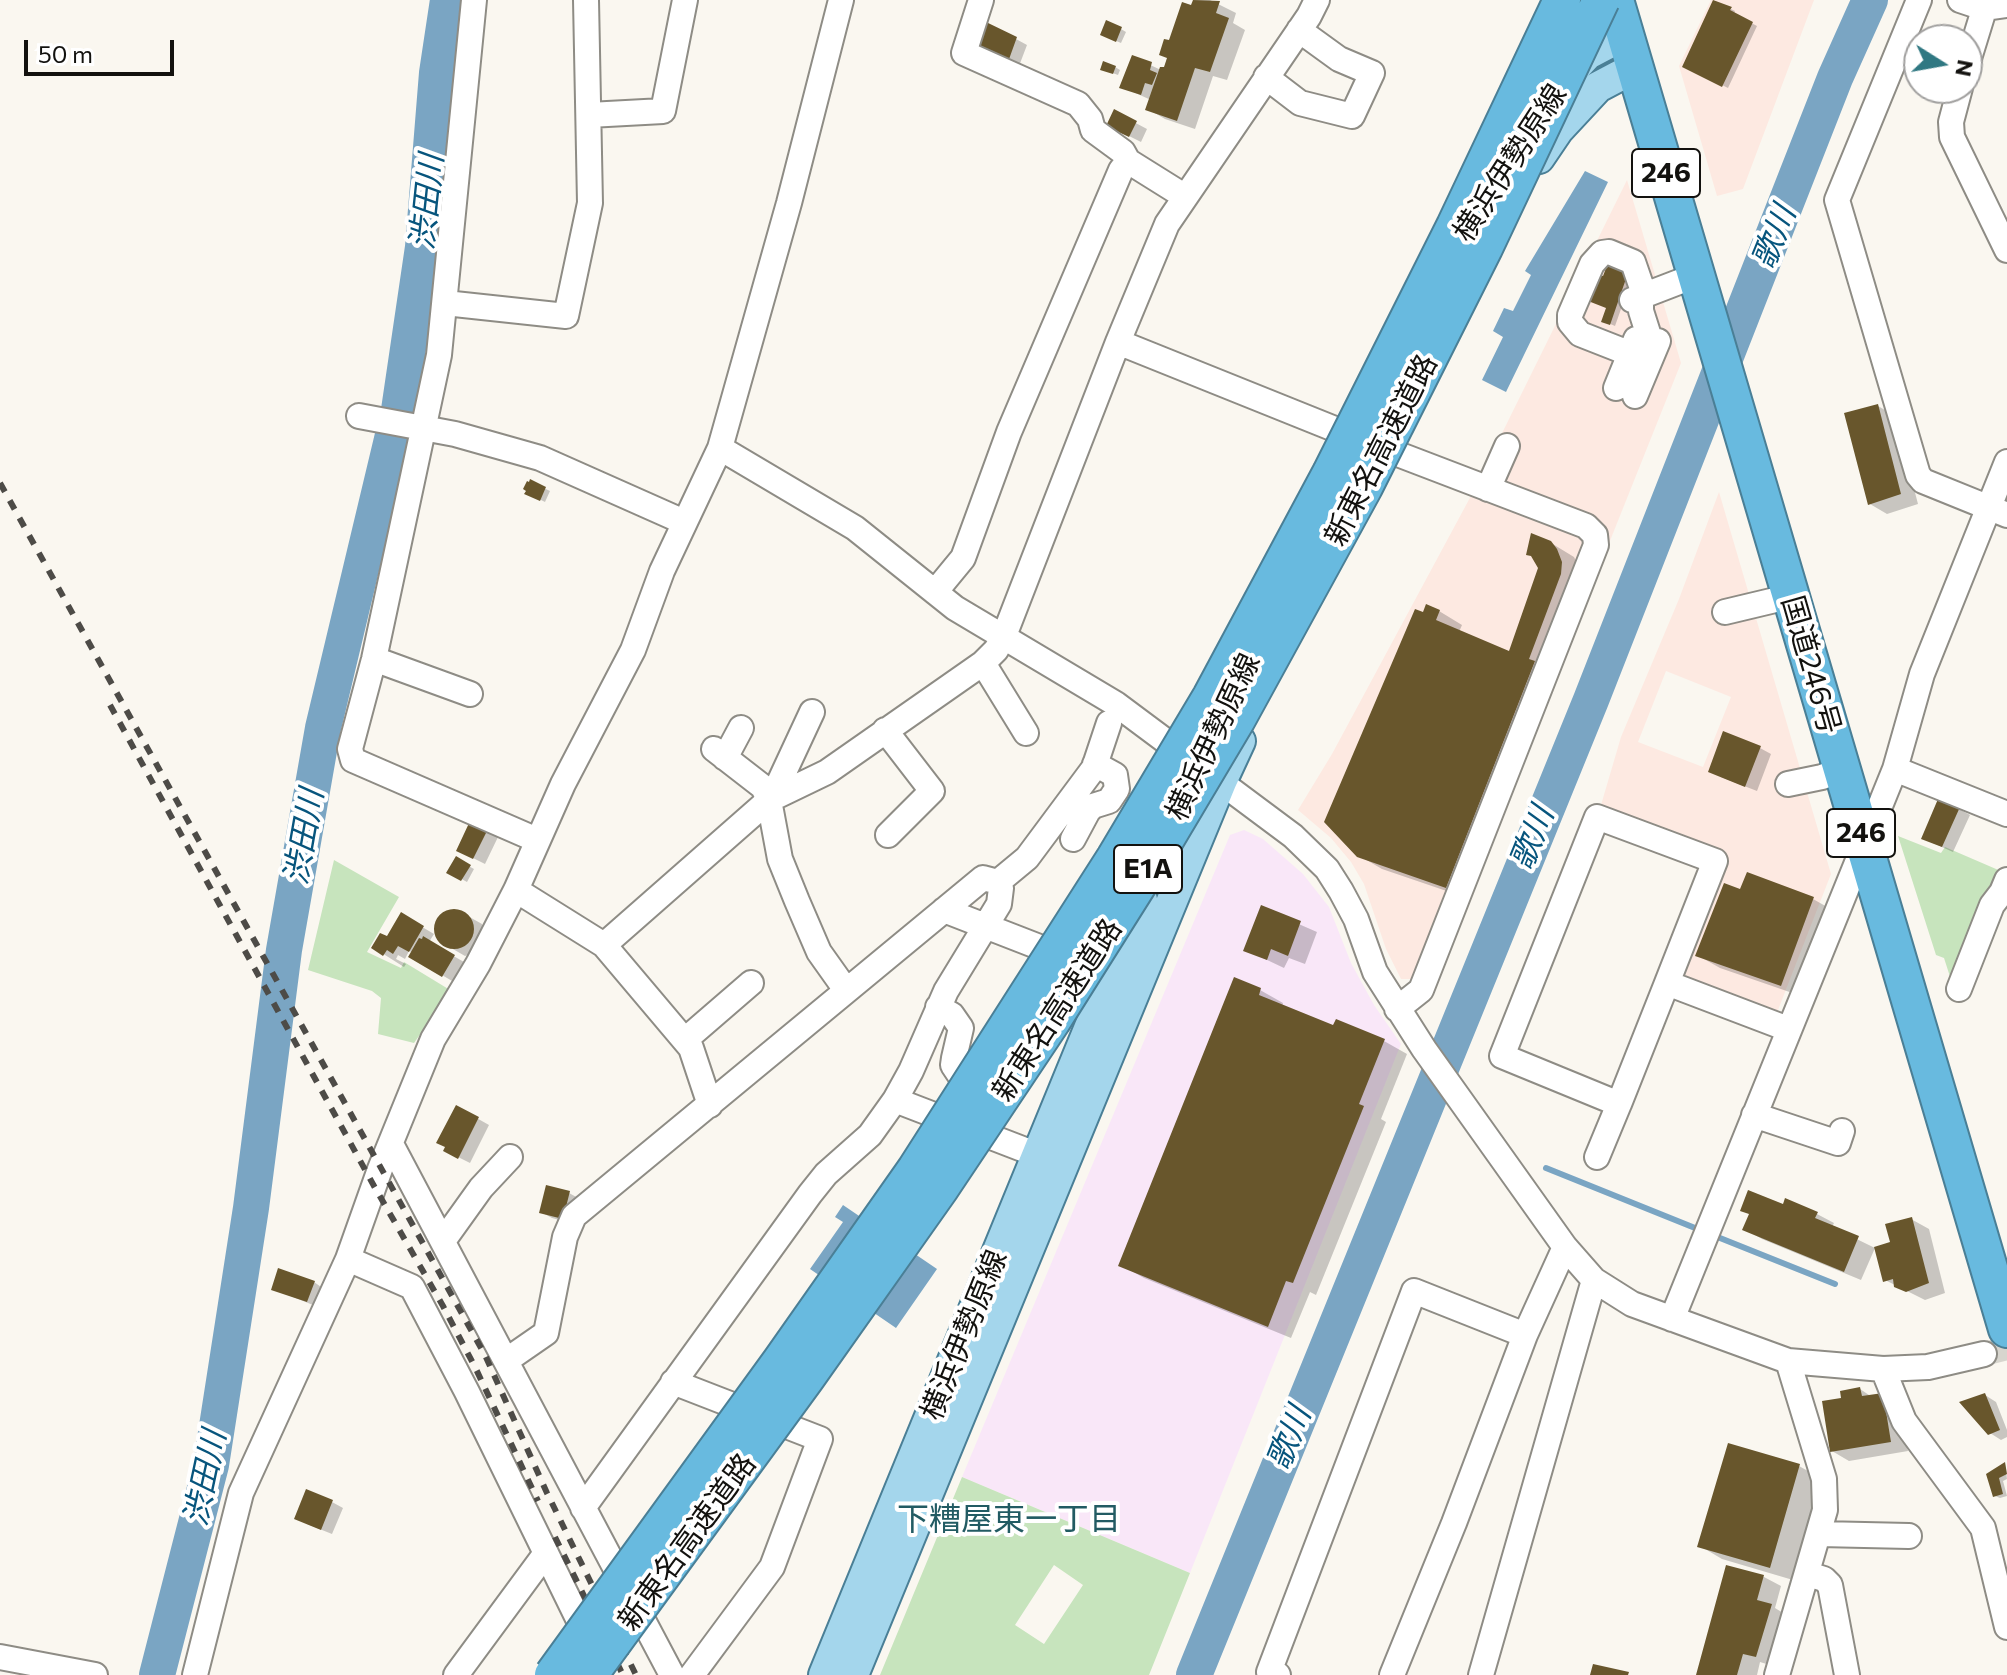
<!DOCTYPE html>
<html>
<head>
<meta charset="utf-8">
<style>
  body { margin:0 }
  #map { position:relative; width:2007px; height:1675px; overflow:hidden; background:#faf7f0; font-family:Commissioner,sans-serif }
  canvas { display:block }
  .north { position:absolute; left:1903px; top:24px; width:80px; height:80px; box-sizing:border-box; background:#fff; border:2px solid #a1a09f; border-radius:50%; rotate:101deg; font-size:22px; font-weight:700; line-height:32px; text-align:center; color:#13120f }
  .north::after { content:''; display:block; margin:auto; width:28px; height:36px; background:#307882; clip-path:polygon(50% 0,100% 100%,50% 72%,0 100%) }
  .scale { position:absolute; left:24px; top:40px; width:150px; height:36px; box-sizing:border-box; border:4px solid #13120f; border-top:0; padding-left:10px; font-size:24px; line-height:28px; white-space:nowrap; color:#13120f; -webkit-text-stroke:6px #fff; paint-order:stroke }
</style>
</head>
<body>
<div id="map">
<canvas width="2007" height="1675"></canvas>
<div class="north">N</div>
<div class="scale">50 m</div>
</div>
<script>
const context = document.querySelector('canvas').getContext('2d');
context.lineJoin = 'round';
function paint(path, color) { context.fillStyle = color; context.fill(path, 'evenodd'); }
const shape = rows => new Path2D(rows.map(r => 'M' + r).join(''));
function trace(path, color, width, dash) { context.strokeStyle = color; context.lineWidth = width; context.lineCap = dash ? 'butt' : 'round'; context.setLineDash(dash || []); context.stroke(path); }
function write(font, color, halo, rows, align = 'center') {
  context.font = font + ' Commissioner,"Noto Sans JP",sans-serif'; context.lineWidth = 8; context.setLineDash([]); context.textBaseline = 'middle'; context.strokeStyle = halo; context.fillStyle = color; for (const [text, x, y, turn = 0] of rows) {
    context.save(); context.translate(x, y); context.rotate((+turn || 0) * Math.PI / 180); context.textAlign = isNaN(turn) ? turn : align; if (halo) context.strokeText(text, 0, 0); context.fillText(text, 0, 0); context.restore();
  }
}
paint(shape([
  [1711,0,1814,0,1743,189,1717,196,1679,66],
  [1627,180,1681,363,1427,999,1416,979,1401,979,1386,949,1364,884,1351,862,1331,838,1298,810,1332,754,1472,494],
  [1719,492,1831,874,1778,1010,1770,1014,1684,981,1680,972,1726,857,1601,805,1621,737,1679,599],
  [1666,671,1731,697,1703,767,1638,742]
]), '#fde9e1');
paint(shape([
  [1244,830,1263,839,1303,874,1329,907,1351,963,1374,1005,1401,1044,1190,1573,962,1477,1230,835]
]), '#f9e7f8');
paint(shape([
  [1898,836,1941,853,1945,847,2003,872,1954,989,1944,958,1936,955],
  [334,860,399,897,367,952,401,968,404,962,450,990,426,1030,424,1029,414,1043,378,1034,381,998,372,991,308,970],
  [962,1477,1190,1573,1149,1675,880,1675],
  [1054,1565,1083,1585,1044,1644,1015,1625]
]), '#c7e4bd');
paint(shape([
  [1585,171,1608,182,1506,392,1482,380,1503,337,1493,331,1504,308,1513,311,1531,275,1525,271],
  [843,1205,937,1269,896,1328,810,1269,843,1222,835,1217]
]), '#7aa5c3');
paint(shape([
  [1195,0,1210,0,1236,13,1233,23,1245,30,1227,80,1213,76,1195,129,1165,119,1148,109,1151,100,1122,87,1133,57,1161,70,1165,69,1170,42],
  [1715,1,1735,11,1734,14,1757,26,1728,88,1684,66],
  [1121,29,1126,32,1121,43,1107,37],
  [1016,39,1027,45,1019,66,988,54],
  [1115,67,1120,70,1118,75,1107,71],
  [1115,112,1147,129,1141,142,1119,131],
  [1633,275,1615,326,1608,323,1604,279],
  [1878,406,1895,416,1918,504,1887,514,1870,504],
  [531,482,550,491,545,502,527,493],
  [1551,543,1574,557,1584,577,1470,899,1382,869,1358,855,1425,615,1439,611,1462,625,1459,632,1510,653],
  [1760,748,1771,754,1757,791,1721,777],
  [1959,809,1970,815,1953,852,1924,839],
  [471,823,498,837,485,864,469,856],
  [456,859,474,869,467,882,449,872],
  [1741,891,1813,899,1836,912,1804,997,1720,968,1697,955],
  [1262,908,1317,932,1305,964,1289,958,1284,968,1246,950],
  [457,910,482,924,486,938,478,951,465,956,439,941,435,927,442,914],
  [402,915,434,934,429,942,471,966,459,985,411,957,414,953,409,951,405,959,398,955,396,959,406,964,404,967,374,948,387,939],
  [1260,990,1283,1003,1282,1007,1334,1028,1384,1041,1407,1054,1381,1119,1386,1122,1316,1295,1310,1292,1291,1338,1144,1278,1121,1265],
  [457,1107,489,1125,470,1163,446,1151],
  [569,1193,580,1199,574,1224,552,1218,541,1212],
  [1784,1207,1817,1214,1834,1223,1832,1227,1875,1248,1861,1280,1762,1239,1745,1229],
  [1911,1219,1929,1229,1945,1293,1925,1300,1885,1280],
  [314,1282,324,1289,318,1307,273,1289],
  [1860,1389,1872,1397,1900,1405,1908,1451,1849,1461,1832,1451,1843,1399],
  [1985,1395,1996,1402,2007,1430,2007,1437,2001,1440,1990,1433],
  [2005,1464,2007,1479,2003,1481,2007,1496,2000,1498,1995,1496,1989,1475],
  [1799,1466,1822,1479,1793,1580,1722,1559,1700,1546],
  [332,1502,343,1508,332,1534,307,1524],
  [1727,1568,1764,1577,1781,1586,1775,1608,1788,1616,1773,1666,1760,1662,1757,1675,1698,1675]
]), '#0003');
trace(shape([
  [1546,1168,1700,1230],
  [1715,1236,1835,1284]
]), '#7aa5c3', 6);
trace(shape([
  [157,1675,211,1465,251,1208,284,950,323,728,399,410,423,247,437,73,448,0],
  [1194,1675,1591,700,1835,78,1870,0]
]), '#7aa5c3', 36);
paint(shape([
  [1193,0,1220,1,1216,13,1229,18,1210,72,1195,68,1177,121,1145,110,1160,67,1164,67,1167,58,1159,55,1164,39,1169,40,1182,2,1191,5],
  [1713,0,1732,7,1730,10,1753,22,1722,87,1682,67],
  [1106,20,1122,27,1116,42,1100,35],
  [986,22,1017,37,1008,62,975,49],
  [1132,55,1152,62,1150,70,1157,73,1152,85,1145,83,1141,95,1119,88],
  [1103,61,1116,66,1113,74,1100,70],
  [1114,109,1137,121,1129,137,1106,126],
  [1608,263,1629,270,1610,325,1601,322,1606,308,1583,299,1592,272,1603,276],
  [1878,404,1901,494,1868,505,1844,413],
  [530,479,546,487,540,501,524,494,526,491,523,489,527,481,529,482],
  [1531,533,1551,541,1557,549,1562,562,1561,574,1529,659,1535,661,1446,888,1357,857,1324,822,1415,609,1423,612,1426,604,1440,610,1436,620,1509,651,1538,568,1531,556,1526,555],
  [1723,731,1761,746,1745,787,1708,772],
  [1938,799,1960,807,1942,847,1921,839],
  [470,821,488,829,473,859,456,851],
  [456,856,471,865,461,881,446,873],
  [1747,872,1814,897,1781,986,1695,956,1724,883,1740,889],
  [1261,905,1301,921,1288,956,1271,949,1267,960,1243,951],
  '434 929a20 20 0 1 1 40 0a20 20 0 1 1-40 0Z',
  [401,912,424,926,409,952,398,946,393,954,387,950,383,956,371,948,380,933,387,936],
  [423,936,455,955,442,977,408,957,419,938,422,939],
  [1234,977,1261,988,1259,995,1333,1025,1336,1019,1385,1039,1359,1104,1364,1106,1293,1283,1286,1281,1268,1327,1118,1266],
  [456,1105,479,1117,458,1159,443,1151,445,1147,436,1143],
  [546,1185,570,1191,563,1219,539,1213],
  [1748,1190,1783,1204,1785,1198,1818,1212,1815,1218,1859,1236,1844,1272,1742,1230,1749,1214,1740,1211],
  [1912,1217,1929,1283,1906,1292,1894,1287,1893,1279,1883,1282,1874,1247,1890,1242,1885,1224],
  [278,1268,315,1281,307,1302,271,1290],
  [1860,1387,1862,1396,1883,1393,1891,1442,1830,1452,1822,1401,1841,1398,1840,1391],
  [1985,1393,2000,1430,1988,1435,1959,1402],
  [1728,1443,1800,1464,1770,1568,1697,1547],
  [2005,1462,2007,1474,1999,1478,2003,1494,1993,1497,1986,1474],
  [306,1489,333,1500,321,1530,294,1519],
  [1726,1565,1764,1575,1757,1600,1772,1604,1756,1657,1743,1654,1737,1675,1696,1675],
  [1593,1664,1629,1672,1628,1675,1590,1675]
]), '#68562c');
trace(shape([
  [1984,1354,2007,1348]
]), '#d7d5ce', 24, [24, 12]);
const minor = shape([
  [474,0,439,355,374,659,350,749,353,760,537,840],
  [981,0,964,53,1078,104,1090,119,1093,130,1123,152,1128,161],
  [1919,0,1837,200,1918,475,1923,481,2007,515],
  [1960,0,1984,8,2007,5],
  [1967,65,1987,0],
  [1266,77,1300,103,1352,116,1372,73,1339,59,1299,30],
  [1960,88,1951,122,1952,137,2007,250],
  [589,115,663,111,685,0],
  [1641,295,1641,311,1648,333,1642,351,1636,356,1580,334,1570,322,1570,315,1592,264,1602,253,1609,252,1633,262,1644,294],
  [1632,300,1697,275],
  [445,303,566,316,590,203,586,0],
  [1118,342,1357,438],
  [1616,388,1636,339],
  [1635,396,1658,341],
  [359,416,455,434,540,458,684,522],
  [720,448,855,528,955,608,1116,704,1293,836,1327,869,1341,891,1356,919,1375,972,1424,1049,1565,1247,1594,1280,1632,1304,1788,1361,1824,1479,1825,1510,1777,1675],
  [1382,448,1586,526,1595,535,1596,545,1421,990,1397,1009],
  [1488,489,1507,446],
  [935,592,963,558,1009,432,1121,170,1128,161,1184,196],
  [1725,612,1792,596],
  [374,659,470,694],
  [983,663,1026,733],
  [885,730,932,791,888,835],
  [714,749,763,787,769,800,780,859,797,901,819,952,846,990],
  [725,758,741,728],
  [1895,769,2007,814],
  [1788,784,1822,777,1840,770],
  [772,798,812,712],
  [1073,839,1088,811,1093,806,1109,801,1117,789,1115,775,1095,764],
  [516,890,604,945,691,1048,710,1105],
  [944,910,1065,957],
  [604,945,769,800,827,772,983,663,996,650,1004,636,1118,342,1167,224,1309,16,1317,0],
  [1667,983,1715,861,1597,817,1502,1056,1619,1104,1667,983,1788,1029],
  [1959,989,1992,905,2002,892,2007,880],
  [938,1007,952,1015,961,1028,954,1058,953,1065,959,1074],
  [685,1040,751,983],
  [895,1100,1038,1155],
  [1754,1115,1838,1143,1842,1131],
  [391,1144,672,1675],
  [1597,1157,1619,1104],
  [443,1241,481,1188,510,1157],
  [348,1259,412,1287,467,1392,589,1641],
  [1672,1319,1895,769,1922,674,2007,462],
  [507,1360,546,1333,565,1237,574,1216,983,878,998,882,1027,858,1094,768,1109,723],
  [1788,1361,1883,1369,1928,1367,1984,1354],
  [1883,1369,1904,1421,1983,1528,2007,1627],
  [673,1382,820,1439,772,1567,692,1675],
  [583,1508,810,1194,826,1174,870,1135,895,1100,911,1071,946,991,999,904,1001,888,998,882],
  [1820,1534,1909,1536],
  [1808,1574,1824,1579,1830,1585,1847,1675],
  [0,1657,95,1675],
  [195,1675,241,1493,348,1259,380,1169,433,1039,478,964,516,890,563,784,633,650,662,571,720,448,789,203,841,0],
  [456,1675,546,1553],
  [1278,1675,1269,1672,1414,1291,1525,1335],
  [1392,1675,1454,1523,1525,1335,1565,1247],
  [1481,1675,1594,1280]
]);
const major = shape([
  [1569,74,1588,54,1624,35],
  [1539,158,1558,130,1598,87,1634,68],
  [824,1675,1142,900],
  [853,1675,1221,782,1240,741]
]);
const highway = shape([
  [1615,0,2007,1329]
]);
trace(minor, '#8e8c85', 28);
trace(major, '#4a7f96', 34);
trace(highway, '#4a7f96', 40);
trace(minor, '#fff', 24);
trace(major, '#a4d6ec', 30);
trace(highway, '#68badf', 36);
trace(shape([
  [0,483,485,1355,547,1493,636,1675],
  [110,705,374,1186,443,1306,476,1369,538,1501],
  [555,1537,623,1675]
]), '#4d4b47', 6, [10, 10]);
const highwayBridge = shape([
  [553,1675,781,1361,916,1169,1115,858,1211,697,1331,473,1455,226,1562,0],
  [589,1675,806,1378,941,1187,1052,1021,1149,867,1237,719,1364,487,1484,248,1601,0]
]);
trace(highwayBridge, '#4a7f96', 40, []);
trace(highwayBridge, '#68badf', 36);
for (const [x, y, w] of [
  [1666,173,68],
  [1861,833,68],
  [1148,869,68]
]) { const box = new Path2D(); box.roundRect(x - w / 2, y - 24, w, 48, 6); context.fillStyle = '#fff'; context.fill(box); trace(box, '#13120f', 2); }
write('bold 28px', '#13120f', null, [
  ["246",1666,173],
  ["246",1861,833],
  ["E1A",1148,869]
]);
write('30px', '#13120f', '#fff', [
  ["横浜伊勢原線",1510,163,-57],
  ["新東名高速道路",1381,450,-63],
  ["国道246号",1811,665,74],
  ["横浜伊勢原線",1213,737,-65],
  ["新東名高速道路",1057,1010,-57],
  ["横浜伊勢原線",964,1335,-68],
  ["新東名高速道路",687,1542,-54]
]);
write('italic 32px', '#07557d', '#fff', [
  ["渋田川",427,202,-84],
  ["歌川",1774,237,-68],
  ["渋田川",304,837,-80],
  ["歌川",1532,838,-68],
  ["歌川",1289,1438,-68],
  ["渋田川",205,1478,-78]
]);
write('32px', '#225b63', '#fff', [
  ["下糟屋東一丁目",1009,1519]
]);
</script>
</body>
</html>
